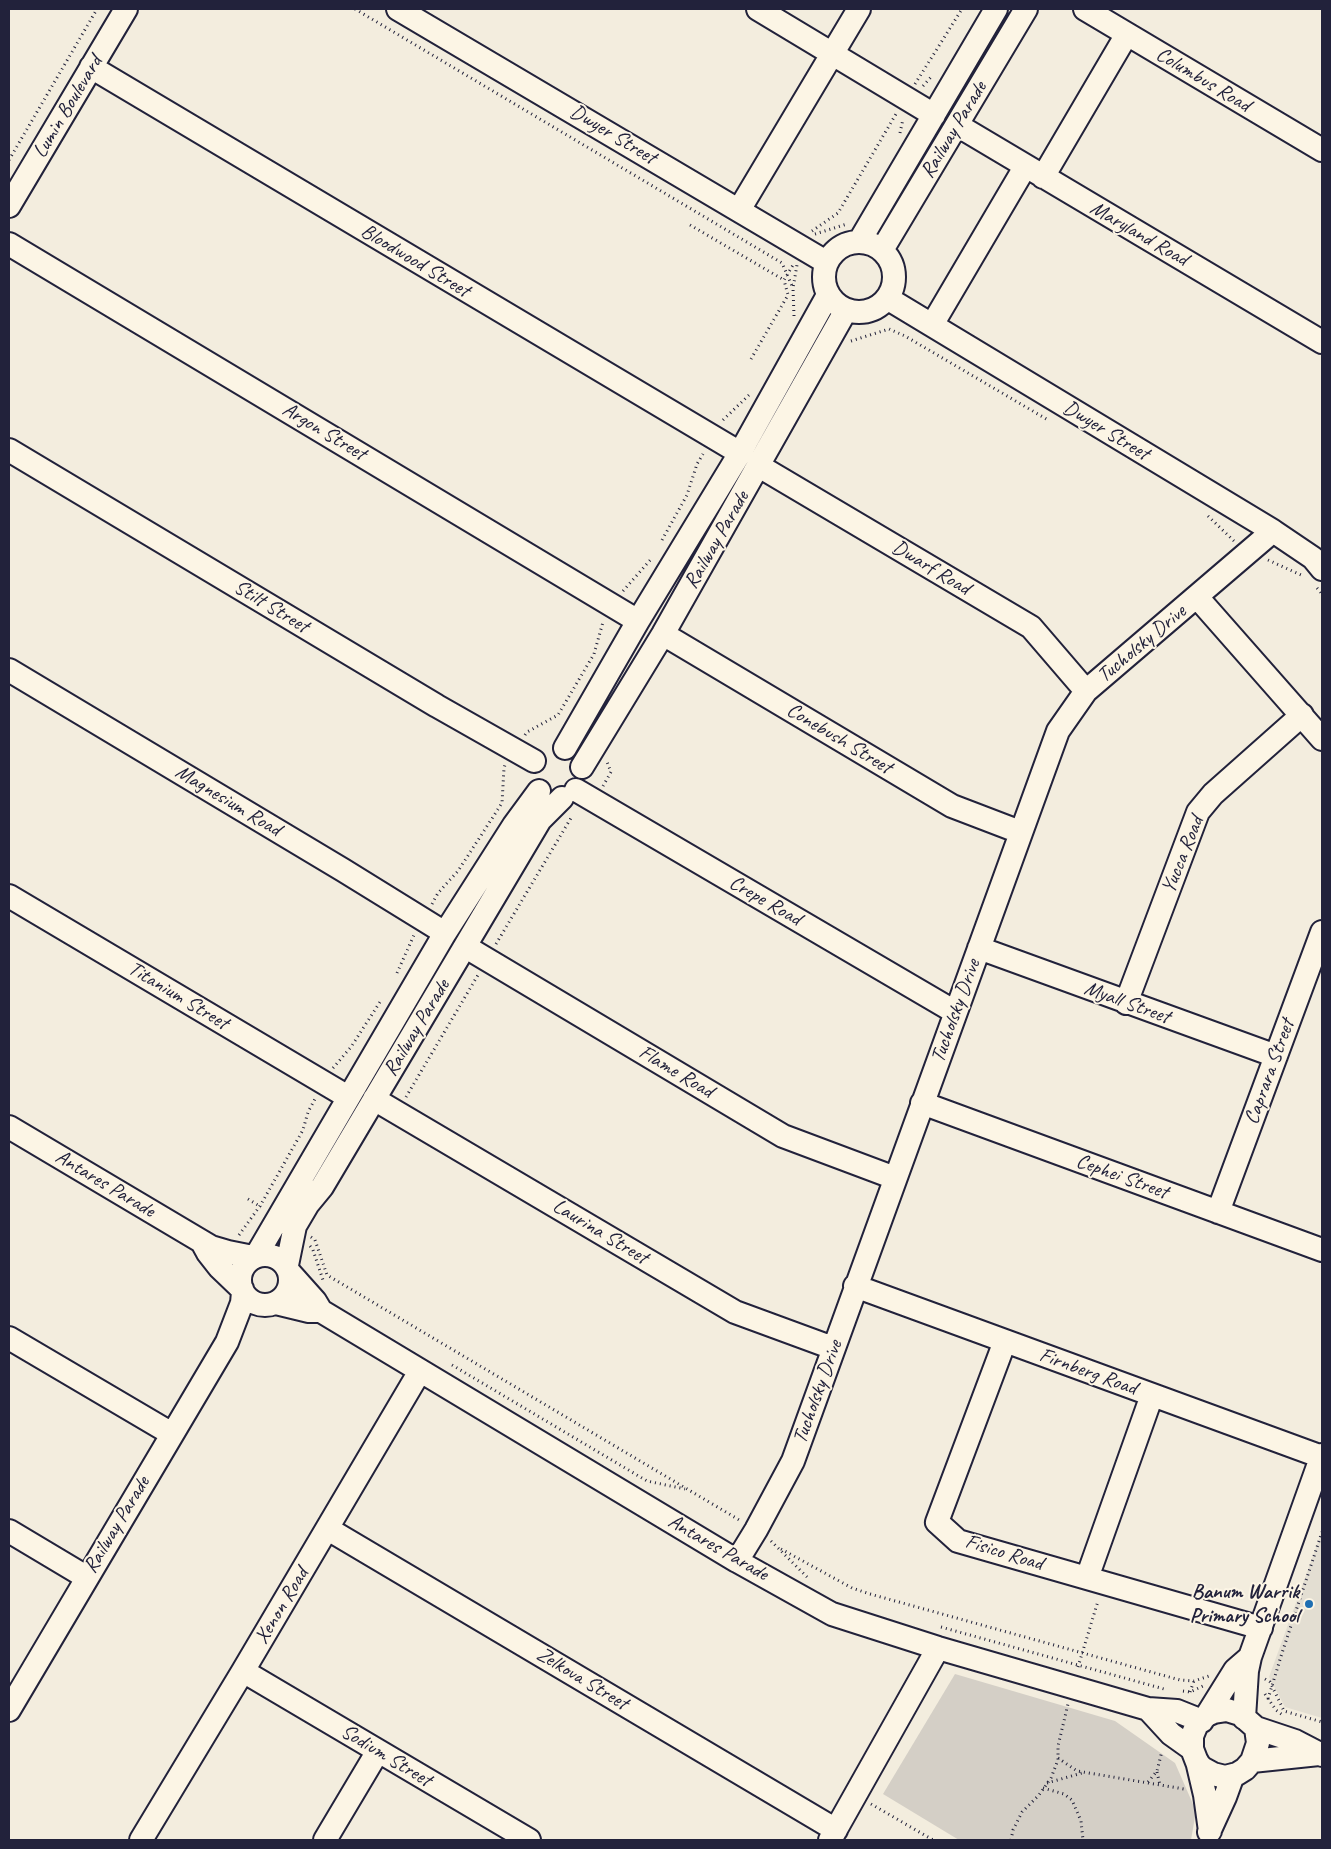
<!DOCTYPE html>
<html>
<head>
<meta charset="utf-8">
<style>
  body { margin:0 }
  #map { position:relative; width:1331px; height:1849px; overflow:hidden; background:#f3edde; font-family:Caveat,sans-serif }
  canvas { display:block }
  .frame { position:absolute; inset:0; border:10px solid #22223b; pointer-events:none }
</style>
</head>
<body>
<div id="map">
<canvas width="1331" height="1849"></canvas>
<div class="frame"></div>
</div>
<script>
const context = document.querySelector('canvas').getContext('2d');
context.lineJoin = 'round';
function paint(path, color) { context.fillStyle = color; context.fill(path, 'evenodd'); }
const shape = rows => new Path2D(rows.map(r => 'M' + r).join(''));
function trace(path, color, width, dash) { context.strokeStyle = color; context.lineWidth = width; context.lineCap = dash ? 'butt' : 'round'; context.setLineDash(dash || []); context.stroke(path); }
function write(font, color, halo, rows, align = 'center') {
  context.font = font + ' Caveat,sans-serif'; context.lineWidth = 4; context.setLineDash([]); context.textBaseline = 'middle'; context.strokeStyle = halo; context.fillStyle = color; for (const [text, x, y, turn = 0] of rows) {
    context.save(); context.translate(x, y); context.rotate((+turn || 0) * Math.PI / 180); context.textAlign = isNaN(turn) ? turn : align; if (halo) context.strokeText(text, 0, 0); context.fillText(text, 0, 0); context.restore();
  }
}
paint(shape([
  [1322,1531,1322,1718,1285,1707,1269,1677]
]), '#e3ded2');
paint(shape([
  [955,1674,1115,1721,1175,1763,1196,1811,1191,1840,959,1840,883,1794]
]), '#d4cfc6');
const minor = shape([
  [398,9,826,262],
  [758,9,934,115],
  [1085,9,1322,150],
  [91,67,740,453],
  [957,125,1322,342],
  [1043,177,1127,34],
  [9,206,126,9],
  [739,210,859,9],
  '824 277a35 35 0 1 1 70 0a35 35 0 1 1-70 0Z',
  [859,242,996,9],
  [9,244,638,621],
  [882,250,1026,9],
  [887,298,1273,531,1313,558,1322,569],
  [932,325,1025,167],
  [9,450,437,706,534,761],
  [759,466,1031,627,1086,691],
  [1197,597,1322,739],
  [663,634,952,806,1020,832],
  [9,670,343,870,445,933],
  [565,748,638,621,740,453,828,295],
  [582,767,663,634,846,310],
  [576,790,955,1012],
  [9,896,348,1097],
  [466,947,783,1136,895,1178],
  [979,948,1276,1056],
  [1126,1003,1198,812,1213,794,1302,715],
  [374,1099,735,1312,833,1348],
  [922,1103,1322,1250],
  [9,1127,211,1247,228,1252,253,1257],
  [1218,1212,1322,932],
  [202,1242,208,1253,219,1267,242,1289],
  '240 1280a25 25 0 1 1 50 0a25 25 0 1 1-50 0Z',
  [256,1256,445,933,514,825,539,791],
  [287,1265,295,1226,308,1204,322,1187,540,820,562,798],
  [290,1273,315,1301,321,1311],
  [855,1286,1322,1457],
  [276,1303,309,1311,321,1311,737,1561,832,1614,938,1648,1148,1709,1177,1711,1202,1721],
  [9,1338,172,1434],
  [1005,1341,937,1522,958,1541,1261,1628],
  [328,1529,836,1830],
  [9,1531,86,1577],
  [737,1561,756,1530,793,1461,1058,731,1086,691,1273,531],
  [1087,1578,1152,1395],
  [243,1671,529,1840],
  [1148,1709,1171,1734,1192,1749],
  [9,1710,227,1342,242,1303,243,1292],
  [1227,1710,1240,1714,1256,1728,1258,1743,1252,1761,1245,1769,1237,1774,1225,1777,1213,1774,1202,1768,1197,1762,1192,1749,1192,1736,1197,1724,1207,1715,1214,1712,1227,1710],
  [1207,1715,1235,1670,1250,1657],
  [1244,1718,1247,1671,1250,1657,1322,1455],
  [1256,1728,1295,1741,1322,1755],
  [1197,1761,1205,1795,1210,1831],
  [1252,1761,1319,1754],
  [1209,1832,1225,1797,1233,1775],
  [141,1840,243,1671,420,1371],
  [325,1840,378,1751],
  [830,1840,938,1648]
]);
trace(minor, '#22223b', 26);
trace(shape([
  [355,9,782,263,793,288],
  [915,84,962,9],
  [923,86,932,76],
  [900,133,903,119],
  [9,160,97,9],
  [690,225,784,280],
  [812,231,838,213,896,114],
  [815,234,847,224],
  [794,316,793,288,797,265],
  [851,341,889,329,905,336,1048,420],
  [751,359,788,295,784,280,793,265],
  [723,420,749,395],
  [1208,516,1234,541],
  [662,540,687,495,697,464,703,454],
  [1268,560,1301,575],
  [1317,588,1322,594],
  [623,591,652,558],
  [525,735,527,732,558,715,594,654,603,622],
  [603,786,611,772,607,762],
  [432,904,438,893,458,871,502,803,504,768,505,765],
  [496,944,571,818],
  [397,973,414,935],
  [333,1068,351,1047,380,1002],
  [406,1097,478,975],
  [248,1199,261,1207],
  [239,1235,260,1206,303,1130,308,1112,315,1099],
  [311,1237,315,1240,327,1275,741,1521],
  [310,1246,313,1250,323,1280],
  [452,1365,647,1481,685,1489],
  [771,1541,807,1577],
  [781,1549,852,1588,870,1594,1180,1680,1194,1681,1209,1676],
  [941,1627,1164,1689],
  [1078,1667,1098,1601],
  [1265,1679,1270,1682,1284,1711,1322,1722],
  [1183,1691,1190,1692,1203,1686],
  [1190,1692,1194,1681],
  [1265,1694,1276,1710,1284,1716],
  [1268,1699,1282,1653,1322,1532],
  [1058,1758,1077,1771,1184,1789],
  [1157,1772,1160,1785],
  [1148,1782,1157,1771,1162,1751],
  [1047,1783,1082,1773],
  [1043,1788,1064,1794,1072,1800,1081,1821,1083,1840],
  [871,1804,933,1840],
  [1011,1840,1013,1830,1022,1812,1039,1795,1051,1778,1058,1760,1058,1746,1068,1704]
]), '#22223b', 3, [1, 4]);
trace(minor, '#fcf5e5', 22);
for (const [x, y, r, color] of [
  [1309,1604,5,"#1f6fb2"]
]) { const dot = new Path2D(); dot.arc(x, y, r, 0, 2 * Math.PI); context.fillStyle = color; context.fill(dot); trace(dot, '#fcf5e5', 2); }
write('21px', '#22223b', '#fcf5e5', [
  ["Columbus Road",1203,80,31],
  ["Lumin Boulevard",68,107,-59],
  ["Railway Parade",954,130,-59],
  ["Dwyer Street",613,135,31],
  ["Maryland Road",1139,234,30],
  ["Bloodwood Street",415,261,31],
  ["Dwyer Street",1106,431,31],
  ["Argon Street",324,432,31],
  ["Railway Parade",717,540,-60],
  ["Dwarf Road",931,568,31],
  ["Stilt Street",271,607,31],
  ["Tucholsky Drive",1142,644,-40],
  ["Conebush Street",839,739,31],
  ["Magnesium Road",228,801,31],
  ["Yucca Road",1183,855,-68],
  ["Crepe Road",765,901,30],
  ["Titanium Street",178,996,31],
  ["Myall Street",1127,1003,20],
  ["Tucholsky Drive",956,1011,-70],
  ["Railway Parade",417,1028,-59],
  ["Flame Road",676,1072,31],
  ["Caprara Street",1270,1072,-70],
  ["Cephei Street",1122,1177,20],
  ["Antares Parade",105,1184,31],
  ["Laurina Street",600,1232,31],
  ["Firnberg Road",1088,1372,20],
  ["Tucholsky Drive",818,1392,-70],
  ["Railway Parade",117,1525,-59],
  ["Antares Parade",718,1548,30],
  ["Fisico Road",1004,1553,17],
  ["Xenon Road",282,1606,-59],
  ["Zelkova Street",582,1679,31],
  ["Sodium Street",386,1756,31]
]);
write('bold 21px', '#22223b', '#fcf5e5', [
  ["Banum Warrik",1299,1592],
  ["Primary School",1299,1616]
], 'right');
</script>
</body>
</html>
